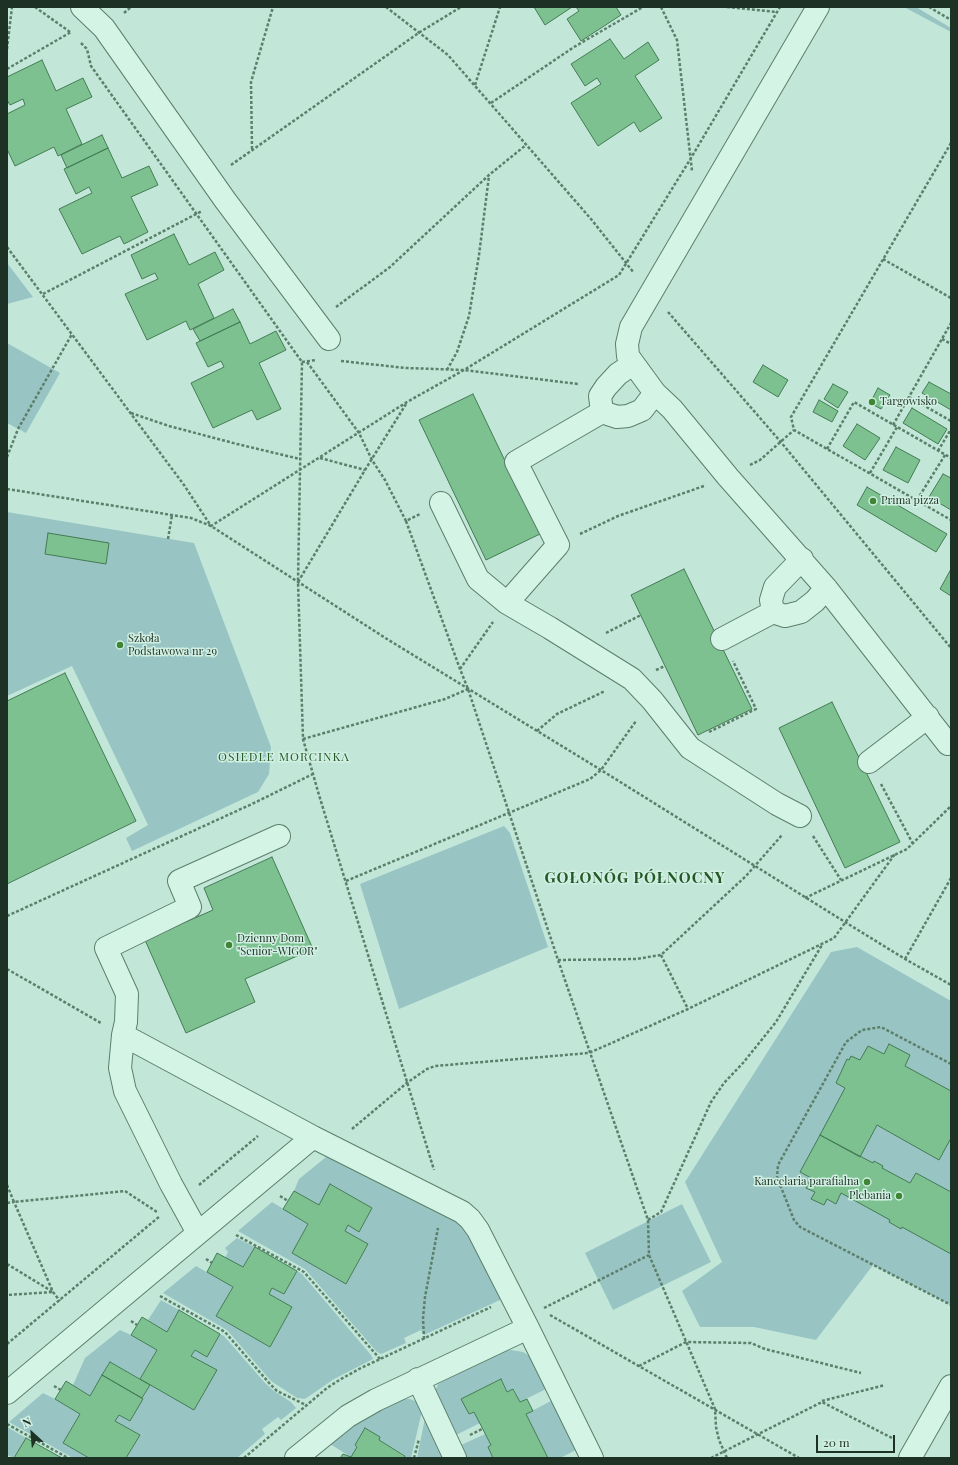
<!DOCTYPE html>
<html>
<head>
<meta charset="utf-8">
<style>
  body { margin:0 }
  #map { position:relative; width:958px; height:1465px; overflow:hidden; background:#c2e7d8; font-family:"Playfair Display",serif }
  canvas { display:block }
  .frame { position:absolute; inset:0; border:8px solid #1e3125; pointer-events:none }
  .north { position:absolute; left:12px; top:1413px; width:40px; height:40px; -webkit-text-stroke:3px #d1f0e3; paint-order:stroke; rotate:334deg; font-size:11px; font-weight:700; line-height:16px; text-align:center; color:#1e3125 }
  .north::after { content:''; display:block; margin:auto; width:14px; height:18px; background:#1e3125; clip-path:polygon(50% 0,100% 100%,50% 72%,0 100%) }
  .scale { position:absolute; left:816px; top:1435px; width:79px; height:18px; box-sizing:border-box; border:2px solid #1e3125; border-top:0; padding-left:5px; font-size:12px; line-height:14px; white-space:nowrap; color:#1e3125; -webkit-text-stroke:3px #d1f0e3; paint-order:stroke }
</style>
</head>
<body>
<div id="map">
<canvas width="958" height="1465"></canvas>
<div class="frame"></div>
<div class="north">N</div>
<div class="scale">20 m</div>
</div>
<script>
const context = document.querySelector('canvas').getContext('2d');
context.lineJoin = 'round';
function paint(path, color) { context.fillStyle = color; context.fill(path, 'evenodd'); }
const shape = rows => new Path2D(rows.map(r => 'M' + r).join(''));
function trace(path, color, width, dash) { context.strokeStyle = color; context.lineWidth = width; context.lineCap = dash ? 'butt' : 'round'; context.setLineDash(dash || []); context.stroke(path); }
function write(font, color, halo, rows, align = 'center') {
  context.font = font + ' "Playfair Display",serif'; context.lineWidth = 3; context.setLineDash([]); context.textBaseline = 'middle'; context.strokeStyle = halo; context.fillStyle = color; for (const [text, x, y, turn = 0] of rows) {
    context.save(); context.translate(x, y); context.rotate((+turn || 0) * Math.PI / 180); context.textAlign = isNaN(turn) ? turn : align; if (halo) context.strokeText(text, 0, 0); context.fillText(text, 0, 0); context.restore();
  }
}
paint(shape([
  [904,7,916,7,951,28,951,32],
  [7,263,33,297,7,304],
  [7,343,60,373,26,433,7,423],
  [7,512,194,543,271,747,269,774,258,792,132,851,126,838,148,825,72,666,7,696],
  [504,826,510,833,548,947,399,1009,360,884],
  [857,947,951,1001,951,1305,873,1265,816,1340,754,1327,700,1327,682,1291,722,1262,685,1182,831,952],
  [331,1153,461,1218,502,1295,500,1300,424,1335,421,1330,404,1338,406,1343,381,1354,377,1352,305,1269,238,1231,272,1202,308,1224,292,1253,346,1284,368,1244,345,1231,348,1225,359,1232,372,1208,331,1184,319,1205,294,1191,299,1179],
  [682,1204,711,1262,613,1310,585,1253],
  [237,1238,255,1247,243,1267,225,1258,228,1252,225,1248],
  [196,1266,233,1287,216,1316,270,1347,292,1307,269,1294,272,1288,284,1294,297,1271,302,1274,371,1355,373,1359,334,1379,305,1399,297,1398,271,1381,227,1330,163,1293],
  [161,1300,179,1310,167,1332,148,1320],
  [120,1330,131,1335,157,1350,140,1379,110,1362,90,1396,73,1385,85,1358],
  [220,1334,224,1336,265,1383,274,1391,291,1402,296,1408,281,1420,278,1417,262,1429,265,1434,237,1458,126,1458,140,1435,115,1421,119,1415,130,1421,150,1385,191,1356,195,1350,207,1357],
  [511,1350,523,1352,531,1357,548,1388,520,1402,514,1389,507,1392,501,1379,462,1399,469,1414,474,1412,480,1423,454,1436,435,1392,438,1384,504,1351],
  [43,1393,55,1399,80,1414,63,1443,89,1458,73,1458,9,1422],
  [405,1399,410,1399,417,1402,422,1411,411,1458,404,1458,405,1455,379,1440,380,1437,365,1428,355,1445,357,1447,351,1457,330,1444,361,1420,400,1400],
  [553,1400,578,1449,560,1458,548,1458,526,1414],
  [425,1418,443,1458,417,1458],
  [7,1427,26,1438,14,1458,7,1455],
  [485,1434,491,1445,488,1447,493,1458,464,1458,459,1446]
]), '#98c4c4');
const building = shape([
  [534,7,572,7,545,25,534,7],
  [576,7,616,7,621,15,581,41,567,19,579,11,576,7],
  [610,39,624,59,648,42,659,60,635,76,662,118,640,132,634,122,598,146,571,103,601,84,597,78,585,86,571,64,610,39],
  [42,60,56,91,83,78,92,97,66,109,82,144,58,156,54,147,15,166,7,149,7,114,25,105,23,99,10,105,7,100,7,77,42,60],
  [102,135,108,148,67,168,61,155,102,135],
  [108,148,122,178,149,166,158,185,131,197,148,232,124,244,120,236,82,254,59,209,92,193,89,187,76,194,64,169,108,148],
  [174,234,189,265,215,252,224,270,198,284,214,318,190,330,186,321,147,340,125,294,158,279,155,273,142,279,131,255,174,234],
  [233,309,240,322,200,341,193,329,233,309],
  [240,322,250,344,276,331,286,350,259,363,281,409,257,420,252,410,213,428,191,383,224,367,221,361,208,367,196,343,240,322],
  [763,365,788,380,778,397,753,382,763,365],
  [929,382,951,394,951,410,922,393,929,382],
  [833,384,848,392,838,408,824,399,833,384],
  [878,388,890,395,881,409,870,403,878,388],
  [473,394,540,534,486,560,419,420,473,394],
  [819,400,838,411,832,422,813,412,819,400],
  [912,408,947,429,938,444,903,423,912,408],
  [857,424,880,438,865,460,843,446,857,424],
  [896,447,920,460,908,483,883,470,896,447],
  [943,474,951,478,951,510,929,497,943,474],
  [867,487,947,534,936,552,857,505,867,487],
  [48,533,109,543,106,564,45,554,48,533],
  [684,569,752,709,698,735,631,595,684,569],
  [951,569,951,596,940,589,951,569],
  [65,673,136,821,7,884,7,701,65,673],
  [832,702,900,842,845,868,779,728,832,702],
  [272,857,313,949,245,979,255,1002,186,1033,145,940,213,910,204,888,272,857],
  [889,1044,910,1055,905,1066,951,1091,951,1138,939,1160,877,1125,860,1157,820,1135,845,1088,836,1083,847,1059,849,1060,851,1056,860,1060,868,1046,884,1054,889,1044],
  [820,1135,873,1163,874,1161,883,1166,882,1168,910,1183,916,1173,951,1192,951,1254,902,1227,901,1229,889,1222,890,1220,841,1193,836,1204,827,1199,824,1205,811,1199,815,1192,806,1188,811,1178,800,1172,820,1135],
  [330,1184,372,1208,359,1232,348,1225,345,1231,368,1244,346,1284,292,1253,308,1224,283,1209,294,1191,319,1205,330,1184],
  [255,1247,297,1271,284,1294,272,1288,269,1294,292,1307,270,1347,216,1316,233,1287,207,1272,217,1253,243,1267,255,1247],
  [179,1310,220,1334,207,1357,195,1350,191,1356,217,1370,194,1410,140,1379,157,1350,131,1335,142,1317,167,1332,179,1310],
  [110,1362,150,1385,142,1398,102,1375,110,1362],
  [102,1375,143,1399,130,1421,119,1415,115,1421,140,1435,126,1458,89,1458,63,1443,80,1414,55,1399,66,1381,90,1396,102,1375],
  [501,1379,507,1392,513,1389,520,1402,527,1399,533,1411,526,1414,548,1458,493,1458,488,1447,491,1445,474,1412,469,1414,461,1399,501,1379],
  [365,1428,380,1437,379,1440,405,1456,404,1458,340,1458,343,1454,351,1457,357,1447,355,1445,365,1428],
  [26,1438,62,1458,14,1458,26,1438]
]);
paint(building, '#7dc191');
trace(building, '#447b54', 1);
const minor = shape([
  [82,7,104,28,225,200,329,339],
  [818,7,631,327,627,344,628,356,655,393,672,409,728,477,826,588,948,744],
  [602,412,617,417,628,416,642,410,655,393],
  [441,503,478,579,507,603,550,628,632,679,652,700,690,748,777,804,800,816],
  [507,603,558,545,516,462,602,412,600,396,606,387,618,374,633,364],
  [773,612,785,616,801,612,815,601,826,588],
  [722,639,773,612,771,600,775,587,802,559],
  [869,762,928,717],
  [123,1035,313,1137,462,1212,470,1219,478,1230,528,1328,592,1458],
  [198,1233,171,1184,125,1091,120,1068,123,1035,126,1022,127,994,106,948,190,907,179,881,279,836],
  [418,1379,455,1458],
  [7,1393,313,1137],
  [296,1458,348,1416,376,1400,528,1328],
  [910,1458,951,1386]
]);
trace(minor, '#5c7f6a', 24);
trace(shape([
  [35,7,70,32],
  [386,7,448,55,591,219,634,273],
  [661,7,677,40,692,171],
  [727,7,776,12],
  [929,7,951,20],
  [124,13,131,7],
  [81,43,87,49,91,66,302,362,298,581],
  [7,49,12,7],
  [7,69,71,32],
  [475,85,500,7],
  [491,103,574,47,643,7],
  [951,143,791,417,794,430,951,520],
  [252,149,251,82,273,7],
  [231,165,420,32,461,7],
  [7,247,184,485,211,526,407,402,464,370,619,275,691,158,780,7],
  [883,259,951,298],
  [43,294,202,211],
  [336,307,390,267,489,175,526,145],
  [668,312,780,441,951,648],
  [942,339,951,344],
  [341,361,406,368,464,370,578,384],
  [302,362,316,360],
  [307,362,359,433,372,460,385,480,406,521,420,514],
  [447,370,457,352,469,316,479,255,489,176],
  [909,397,951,421],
  [406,404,365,470,298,582,303,739,319,795,434,1170],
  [131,413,169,426,237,444,300,459],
  [893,425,951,323],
  [827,449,854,402,951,458],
  [938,451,951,429],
  [7,457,18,429,72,334],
  [320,458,365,470],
  [750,465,760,460,794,430],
  [870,473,897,427],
  [7,489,191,518,211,526,387,639,601,770,845,922,905,959,951,985],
  [917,500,945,455],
  [406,521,460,669,468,689,558,960,648,1220,649,1255,715,1409,716,1427,719,1440,727,1458],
  [580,534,618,516,704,486],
  [168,539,172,515],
  [606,633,641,615],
  [460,669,493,622],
  [656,670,665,666],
  [537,731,557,714,605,691],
  [709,732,756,709,733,661],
  [303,739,445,699,468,689],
  [881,784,913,844],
  [813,836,841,880],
  [346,881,590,779,601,770,636,721],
  [805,898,907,849,951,806],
  [7,916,252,804,313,774],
  [661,955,688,1009],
  [905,959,951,878],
  [558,960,636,959,661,955,746,876,782,835],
  [7,969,101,1023],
  [951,1064,881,1027,862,1030,846,1042,778,1165,777,1177,794,1220,800,1227,951,1305],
  [352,1129,408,1082,427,1069,435,1066,589,1053,688,1009,834,938,895,854],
  [7,1185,14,1202,125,1191,157,1212],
  [199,1185,258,1136],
  [280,1196,288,1201],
  [7,1203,14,1202,53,1292,60,1301],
  [648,1220,661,1212,711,1102,724,1083,743,1063,776,1022,822,945],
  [236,1235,304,1272,380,1359],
  [206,1259,212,1263],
  [7,1264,53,1292,7,1295],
  [160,1296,225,1332,270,1384,277,1391,306,1405],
  [544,1308,649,1255],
  [550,1315,799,1458],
  [131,1321,137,1325],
  [424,1339,423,1318,425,1297,438,1228],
  [7,1344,160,1216],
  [639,1366,686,1342,751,1343,765,1349,861,1373],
  [54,1386,61,1390],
  [822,1401,885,1385],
  [7,1424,68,1458],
  [470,1435,482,1429],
  [244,1458,327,1388,341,1379,361,1368,491,1307],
  [414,1458,419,1439],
  [711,1458,822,1402,892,1438]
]), '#5c7f6a', 2.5, [3, 2]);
trace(minor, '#d4f4e6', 22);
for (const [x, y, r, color] of [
  [872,402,4,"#3e8633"],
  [873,501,4,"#3e8633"],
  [120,645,4,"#3e8633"],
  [229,945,4,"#3e8633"],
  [867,1182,4,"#3e8633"],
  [899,1196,4,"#3e8633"]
]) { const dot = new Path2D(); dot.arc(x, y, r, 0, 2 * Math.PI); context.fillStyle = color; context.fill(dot); trace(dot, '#d1f0e3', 1.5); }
write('11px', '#1e3125', '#d1f0e3', [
  ["Targowisko",880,402],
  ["Prima pizza",881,501],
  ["Szkoła",128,639],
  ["Podstawowa nr 29",128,652],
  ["Dzienny Dom",237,939],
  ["\"Senior-WIGOR\"",237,952],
  ["Kancelaria parafialna",859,1182,"right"],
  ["Plebania",891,1196,"right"]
], 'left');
context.letterSpacing = '1px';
write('12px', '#235827', '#d1f0e3', [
  ["OSIEDLE MORCINKA",284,757]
]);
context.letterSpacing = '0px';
context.letterSpacing = '1px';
write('bold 15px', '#235827', '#d1f0e3', [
  ["GOŁONÓG PÓŁNOCNY",635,878]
]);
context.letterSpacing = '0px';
</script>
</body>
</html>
